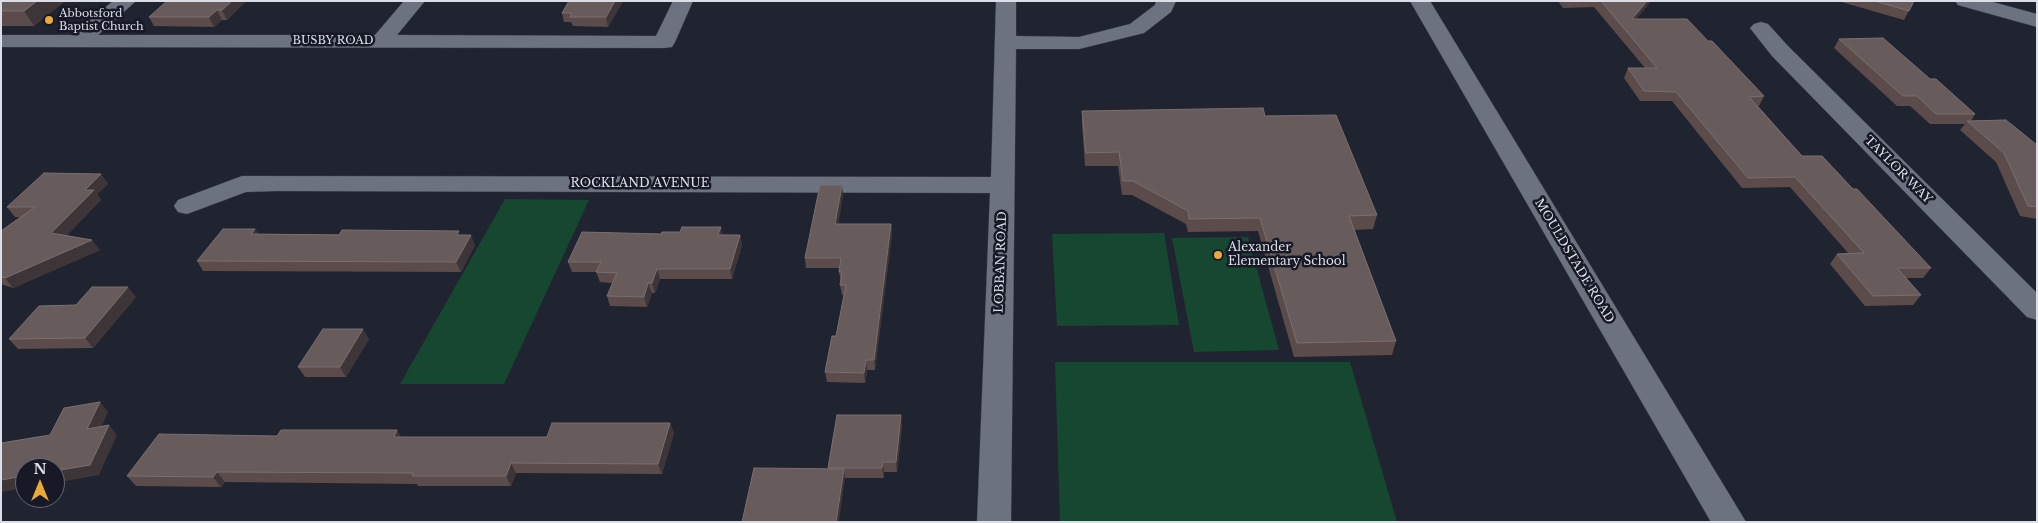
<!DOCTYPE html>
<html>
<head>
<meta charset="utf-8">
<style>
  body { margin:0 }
  #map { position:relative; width:2038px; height:523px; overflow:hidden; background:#202430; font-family:"Libre Baskerville",serif }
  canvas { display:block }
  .frame { position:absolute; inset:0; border:2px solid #dbdee6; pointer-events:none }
  .north { position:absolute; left:15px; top:458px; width:50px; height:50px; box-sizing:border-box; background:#171a26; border:1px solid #656873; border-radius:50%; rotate:0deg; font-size:14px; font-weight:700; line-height:20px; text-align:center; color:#dbdee6 }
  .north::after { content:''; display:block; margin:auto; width:18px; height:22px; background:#eba939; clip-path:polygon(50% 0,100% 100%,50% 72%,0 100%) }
</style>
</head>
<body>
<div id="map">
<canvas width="2038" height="523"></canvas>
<div class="frame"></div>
<div class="north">N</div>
</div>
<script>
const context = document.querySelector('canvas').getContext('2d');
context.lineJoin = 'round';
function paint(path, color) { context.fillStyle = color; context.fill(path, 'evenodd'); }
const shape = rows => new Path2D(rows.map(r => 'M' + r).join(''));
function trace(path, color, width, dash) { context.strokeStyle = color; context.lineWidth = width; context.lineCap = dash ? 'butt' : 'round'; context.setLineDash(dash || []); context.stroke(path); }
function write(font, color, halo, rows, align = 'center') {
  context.font = font + ' "Libre Baskerville",serif'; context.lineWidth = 5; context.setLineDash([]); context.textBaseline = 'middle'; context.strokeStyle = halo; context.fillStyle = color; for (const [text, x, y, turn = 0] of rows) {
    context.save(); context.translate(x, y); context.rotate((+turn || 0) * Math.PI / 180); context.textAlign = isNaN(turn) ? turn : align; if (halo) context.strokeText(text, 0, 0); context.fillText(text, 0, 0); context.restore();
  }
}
paint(shape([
  [505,199,589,200,504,384,400,384],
  [1164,233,1179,325,1057,326,1052,234],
  [1248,237,1279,350,1194,352,1172,238],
  [1055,362,1350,362,1397,522,1060,522]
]), '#164730');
const street = shape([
  [113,1,136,1,98,35,375,35,404,1,425,1,397,35,656,36,673,1,693,1,675,42,672,47,664,48,1,47,1,35,72,35,113,1],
  [996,1,1016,1,1016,36,1079,37,1130,24,1155,5,1156,1,1176,1,1171,12,1144,33,1079,49,1016,49,1011,522,977,522,990,193,276,191,246,192,187,214,178,212,174,206,178,200,242,176,991,177,996,1],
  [1410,1,1430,1,1746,522,1711,522,1410,1],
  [1761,22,1768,24,1788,46,2037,293,2037,320,2027,317,1772,56,1750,28,1754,24,1761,22]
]);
const secondary = shape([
  [1955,1,1989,1,2037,14,2037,27,1958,5,1955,1]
]);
trace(street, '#3c3f49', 1);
trace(secondary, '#3c3f49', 1);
paint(street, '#6d7280');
paint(secondary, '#6d7280');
paint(shape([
  [1,1,65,1,34,26,1,26],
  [246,1,227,20,222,20,214,27,154,26,149,17],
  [569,1,623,1,608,27,573,26,571,22,564,22,562,13],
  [1558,1,1651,1,1636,19,1708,41,1764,96,1759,106,1758,106,1802,156,1853,189,1931,268,1923,278,1906,278,1921,295,1913,305,1865,306,1830,264,1837,254,1848,253,1790,187,1742,188,1672,101,1640,101,1624,78,1628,68,1645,68,1594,7,1563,8],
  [1838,1,1914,1,1904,20],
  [1839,39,1930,79,1975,114,1971,121,2037,145,2037,219,2020,216,1996,162,1960,130,1965,124,1930,124,1910,106,1897,106,1834,48],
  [1082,111,1265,116,1377,215,1373,229,1354,230,1396,341,1392,355,1294,357,1258,231,1188,232,1186,224,1132,195,1122,195,1118,166,1085,166,1082,124],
  [101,174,108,184,97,194,101,200,66,236,100,250,13,288,1,284,1,231,21,217,15,217,7,207],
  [843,194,838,224,891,224,892,233,875,370,867,370,865,383,827,382,825,372,836,336,844,295,842,295,840,285,841,282,839,272,839,268,806,268,805,258],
  [255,229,258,234,460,235,475,245,461,272,203,271,197,261],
  [661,234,740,235,742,245,732,279,660,279,655,293,652,293,647,307,610,306,607,296,612,283,600,282,596,272,572,272,568,262],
  [136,297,93,348,18,349,9,339,76,305],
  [369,339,346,377,305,377,298,367],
  [670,423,674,433,662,474,516,473,511,486,418,486,417,484,225,482,221,487,136,486,127,476,401,437,547,437],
  [902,425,897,472,884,472,884,478,845,478,828,468]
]), '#5b4b4a');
paint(shape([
  [37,1,65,1,34,26,24,11],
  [232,1,246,1,227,20,222,10],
  [615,1,623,1,608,27,606,17],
  [1647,1,1651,1,1628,28,1632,19],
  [217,10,222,20,214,27,209,17],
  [101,174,108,184,97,194,101,200,59,243,51,233,85,190],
  [842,185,843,194,837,233,835,224],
  [891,224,892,233,875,370,874,360],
  [721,227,723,237,718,235],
  [255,229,261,239,251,234],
  [471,235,475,245,461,272,456,262],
  [740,235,742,245,732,279,730,269],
  [92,240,100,250,13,288,5,278],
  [657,269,660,279,655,293,652,283],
  [648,283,652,293,647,307,644,297],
  [128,287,136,297,93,348,85,338],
  [363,329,369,339,346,377,340,367],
  [866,360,867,370,865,383,864,373],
  [100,402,108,412,96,439,87,429],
  [901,415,902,425,897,472,896,462],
  [670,423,674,433,662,474,658,464],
  [109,425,117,435,99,475,55,483,55,471],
  [397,430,403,440,394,437],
  [883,462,884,472,884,478,882,468],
  [511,463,516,473,511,486,506,476],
  [844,469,845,478,839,522,836,522],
  [217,472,225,482,221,487,213,477],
  [25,476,25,488,1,492,1,480]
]), '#3d3538');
const building = shape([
  [1,1,37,1,24,11,1,11,1,1],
  [167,1,232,1,222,10,217,10,209,17,149,17,167,1],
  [569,1,615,1,606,17,570,17,572,13,562,13,569,1],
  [1601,1,1647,1,1632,19,1687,19,1708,41,1712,41,1764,96,1749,97,1802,156,1822,156,1853,189,1857,189,1931,268,1897,268,1921,295,1873,296,1837,254,1864,253,1795,177,1748,178,1676,92,1644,91,1628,68,1657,68,1601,1],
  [1875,1,1914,1,1909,11,1875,1],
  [1883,38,1930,79,1936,79,1975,114,1936,114,1917,96,1903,96,1839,39,1883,38],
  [1263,108,1265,116,1336,115,1377,215,1349,216,1396,341,1297,343,1260,218,1189,219,1188,211,1133,181,1123,181,1119,152,1086,153,1082,111,1263,108],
  [2006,120,2037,145,2037,207,2028,206,2004,153,1967,121,2006,120],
  [44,173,101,174,85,190,94,190,51,233,92,240,5,278,1,277,1,231,35,207,7,207,44,173],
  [820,185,842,185,835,224,891,224,874,360,866,360,864,373,825,372,832,336,836,336,846,285,840,285,842,272,839,272,841,258,805,258,820,185],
  [682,227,721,227,718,235,740,235,730,269,657,269,652,283,648,283,644,297,607,296,617,273,596,272,601,262,568,262,582,232,661,234,662,232,680,232,682,227],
  [223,229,255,229,251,234,339,235,342,230,459,231,457,235,471,235,456,262,197,261,223,229],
  [92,287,128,287,85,338,9,339,39,306,76,305,92,287],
  [323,329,363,329,340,367,298,367,323,329],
  [100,402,87,429,109,425,90,465,55,471,55,468,25,468,25,476,1,480,1,443,50,435,64,408,100,402],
  [837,415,901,415,896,462,883,462,882,468,828,468,837,415],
  [552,423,670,423,658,464,511,463,506,476,412,476,414,473,217,472,213,477,127,476,159,434,277,436,281,430,397,430,394,437,547,437,552,423],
  [754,468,844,469,836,522,742,522,754,468]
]);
paint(building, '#685b5b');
trace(building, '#7a6f70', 1);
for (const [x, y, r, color] of [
  [49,20,5,"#eba939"],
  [1218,255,5,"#eba939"]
]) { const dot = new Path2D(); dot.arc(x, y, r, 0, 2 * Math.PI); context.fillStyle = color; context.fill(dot); trace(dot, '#171a26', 2); }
write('11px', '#dbdee6', '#171a26', [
  ["Abbotsford",59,14],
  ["Baptist Church",59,27]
], 'left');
write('11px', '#dbdee6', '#171a26', [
  ["BUSBY ROAD",333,41]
]);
write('12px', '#dbdee6', '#171a26', [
  ["TAYLOR WAY",1898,170,45],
  ["ROCKLAND AVENUE",640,184],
  ["MOULDSTADE ROAD",1574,261,59],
  ["LOBBAN ROAD",1001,262,-88]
]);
write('12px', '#dbdee6', '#171a26', [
  ["Alexander",1228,248],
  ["Elementary School",1228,262]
], 'left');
</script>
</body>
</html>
